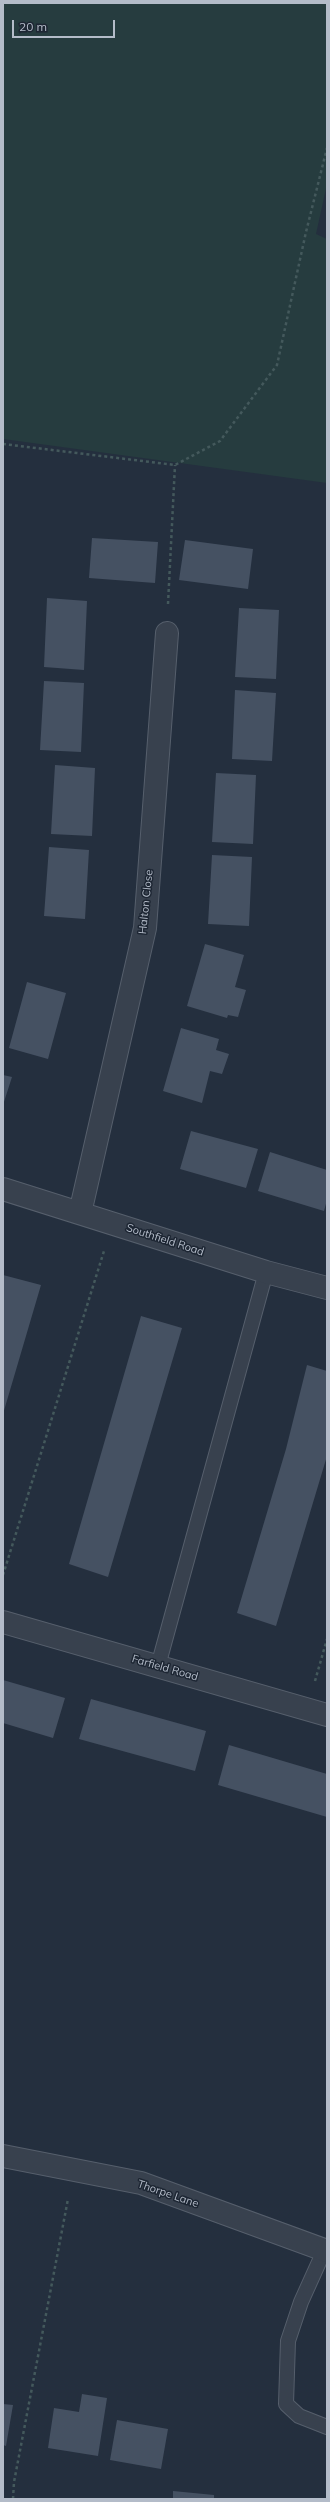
<!DOCTYPE html>
<html>
<head>
<meta charset="utf-8">
<style>
  body { margin:0 }
  #map { position:relative; width:330px; height:2502px; overflow:hidden; background:#242f3e; font-family:Mulish,sans-serif }
  canvas { display:block }
  .frame { position:absolute; inset:0; border:4px solid #b4bcc9; pointer-events:none }
  .scale { position:absolute; left:12px; top:20px; width:103px; height:18px; box-sizing:border-box; border:2px solid #b4bcc9; border-top:0; padding-left:5px; font-size:12px; line-height:14px; white-space:nowrap; color:#b4bcc9; -webkit-text-stroke:3px #1d2633; paint-order:stroke }
</style>
</head>
<body>
<div id="map">
<canvas width="330" height="2502"></canvas>
<div class="frame"></div>
<div class="scale">20 m</div>
</div>
<script>
const context = document.querySelector('canvas').getContext('2d');
context.lineJoin = 'round';
function paint(path, color) { context.fillStyle = color; context.fill(path, 'evenodd'); }
const shape = rows => new Path2D(rows.map(r => 'M' + r).join(''));
function trace(path, color, width, dash) { context.strokeStyle = color; context.lineWidth = width; context.lineCap = dash ? 'butt' : 'round'; context.setLineDash(dash || []); context.stroke(path); }
function write(font, color, halo, rows, align = 'center') {
  context.font = font + ' Mulish,sans-serif'; context.lineWidth = 3; context.setLineDash([]); context.textBaseline = 'middle'; context.strokeStyle = halo; context.fillStyle = color; for (const [text, x, y, turn = 0] of rows) {
    context.save(); context.translate(x, y); context.rotate((+turn || 0) * Math.PI / 180); context.textAlign = isNaN(turn) ? turn : align; if (halo) context.strokeText(text, 0, 0); context.fillText(text, 0, 0); context.restore();
  }
}
paint(shape([
  [3,3,327,3,327,184,316,234,327,239,327,483,3,439]
]), '#263c3f');
paint(shape([
  [92,538,158,542,155,583,89,578],
  [185,540,253,549,248,589,179,580],
  [47,598,87,601,84,670,44,667],
  [239,608,279,610,276,679,235,677],
  [44,681,84,683,81,752,40,750],
  [235,690,276,693,272,761,232,759],
  [55,765,95,768,92,836,51,834],
  [216,773,256,775,253,844,212,842],
  [49,847,89,850,85,919,44,916],
  [212,855,252,857,249,926,208,924],
  [205,944,244,955,235,987,246,990,238,1017,228,1015,227,1018,187,1006],
  [27,982,66,993,48,1059,9,1048],
  [181,1028,219,1039,216,1050,229,1054,222,1074,210,1071,202,1103,163,1091],
  [3,1075,12,1077,3,1105],
  [191,1131,258,1149,246,1188,180,1169],
  [270,1152,327,1170,327,1200,324,1211,258,1191],
  [3,1275,41,1285,3,1414],
  [141,1316,182,1328,108,1577,69,1564],
  [307,1365,327,1371,327,1456,276,1626,237,1613,286,1449],
  [3,1680,65,1698,53,1738,3,1723],
  [91,1699,206,1731,195,1771,79,1739],
  [229,1745,327,1774,327,1817,218,1785],
  [82,2394,107,2398,98,2456,48,2448,54,2408,79,2412],
  [3,2404,13,2405,6,2446,3,2445],
  [117,2420,168,2429,161,2469,110,2460],
  [173,2491,214,2495,214,2499,173,2499]
]), '#455162');
const lane = shape([
  [158,1666,266,1272],
  [324,2251,301,2302,288,2341,286,2404,299,2416,327,2427]
]);
const street = shape([
  [3,1189,266,1272,327,1288],
  [80,1213,145,928,167,633],
  [3,1622,327,1715],
  [3,2156,141,2183,327,2251]
]);
trace(lane, '#565f6c', 16);
trace(street, '#565f6c', 24);
trace(shape([
  [3,444,175,465,220,441,277,365,306,232,327,148],
  [168,604,175,465],
  [3,1575,104,1251],
  [315,1681,327,1639],
  [13,2499,14,2482,68,2199]
]), '#44595c', 2.5, [3, 3]);
trace(lane, '#38414e', 14);
trace(street, '#38414e', 22);
write('11px', '#b4bcc9', '#1d2633', [
  ["Halton Close",146,902,-84],
  ["Southfield Road",165,1240,18],
  ["Farfield Road",165,1668,16],
  ["Thorpe Lane",168,2194,19]
]);
</script>
</body>
</html>
